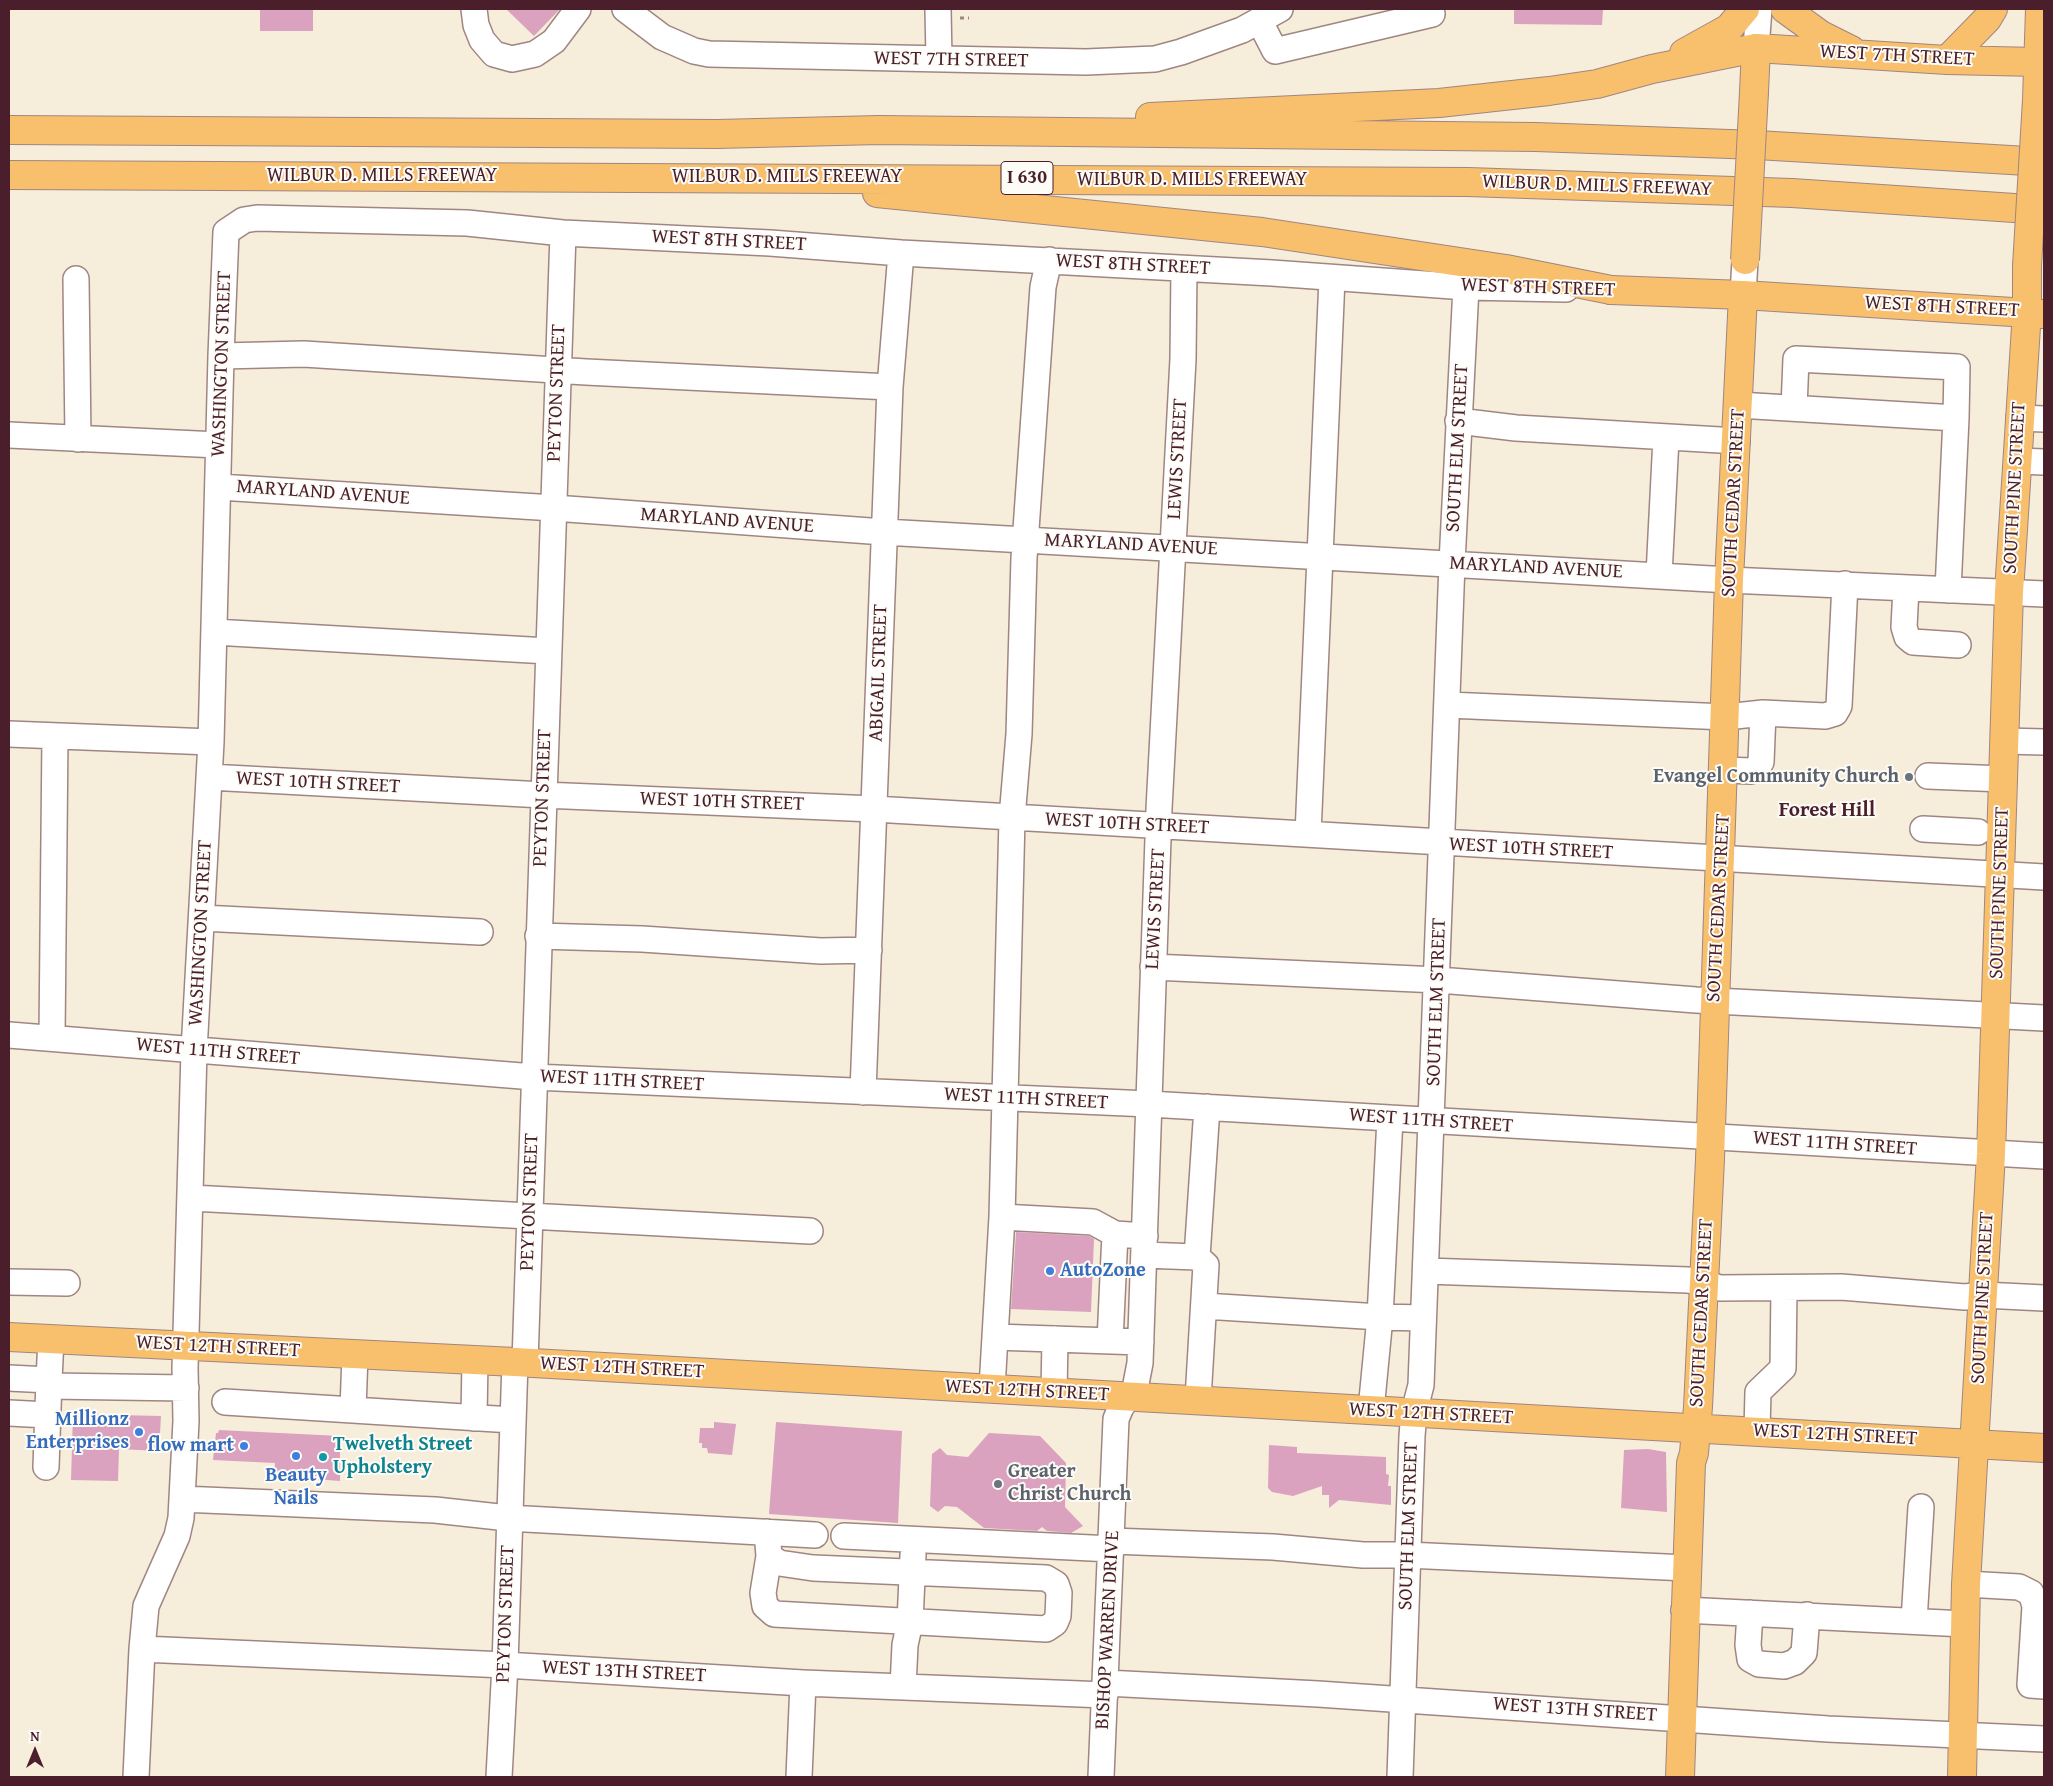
<!DOCTYPE html>
<html>
<head>
<meta charset="utf-8">
<style>
  body { margin:0 }
  #map { position:relative; width:2053px; height:1786px; overflow:hidden; background:#f6edda; font-family:"Gentium Book Plus",serif }
  canvas { display:block }
  .frame { position:absolute; inset:0; border:10px solid #4a1f2b; pointer-events:none }
  .north { position:absolute; left:10px; top:1726px; width:50px; height:50px; -webkit-text-stroke:4px #fdfcf7; paint-order:stroke; rotate:0deg; font-size:14px; font-weight:700; line-height:20px; text-align:center; color:#4a1f2b }
  .north::after { content:''; display:block; margin:auto; width:18px; height:22px; background:#4a1f2b; clip-path:polygon(50% 0,100% 100%,50% 72%,0 100%) }
</style>
</head>
<body>
<div id="map">
<canvas width="2053" height="1786"></canvas>
<div class="frame"></div>
<div class="north">N</div>
</div>
<script>
const context = document.querySelector('canvas').getContext('2d');
context.lineJoin = 'round';
function paint(path, color) { context.fillStyle = color; context.fill(path, 'evenodd'); }
const shape = rows => new Path2D(rows.map(r => 'M' + r).join(''));
function trace(path, color, width, dash) { context.strokeStyle = color; context.lineWidth = width; context.lineCap = dash ? 'butt' : 'round'; context.setLineDash(dash || []); context.stroke(path); }
function write(font, color, halo, rows, align = 'center') {
  context.font = font + ' "Gentium Book Plus",serif'; context.lineWidth = 4; context.setLineDash([]); context.textBaseline = 'middle'; context.strokeStyle = halo; context.fillStyle = color; for (const [text, x, y, turn = 0] of rows) {
    context.save(); context.translate(x, y); context.rotate((+turn || 0) * Math.PI / 180); context.textAlign = isNaN(turn) ? turn : align; if (halo) context.strokeText(text, 0, 0); context.fillText(text, 0, 0); context.restore();
  }
}
paint(shape([
  [260,9,313,9,313,31,260,31],
  [506,9,560,9,534,36],
  [1514,9,1603,9,1602,25,1514,24],
  [1016,1232,1089,1236,1094,1239,1091,1312,1011,1309],
  [73,1414,161,1416,159,1451,119,1449,118,1481,71,1480],
  [714,1422,736,1424,732,1455,708,1453,707,1448,702,1448,702,1443,699,1443,700,1428,714,1428],
  [776,1422,902,1431,898,1523,769,1514],
  [219,1430,340,1436,340,1481,274,1476,275,1463,213,1460,216,1433,218,1433],
  [989,1433,1040,1436,1066,1463,1065,1507,1083,1526,1071,1533,1047,1531,1042,1527,1037,1531,984,1528,957,1507,945,1506,938,1512,930,1506,932,1454,940,1448,947,1455,968,1457],
  [1269,1445,1297,1447,1297,1453,1386,1457,1386,1474,1389,1475,1388,1486,1391,1486,1391,1505,1339,1500,1329,1508,1329,1495,1322,1495,1322,1486,1293,1496,1272,1492,1268,1488],
  [1648,1449,1666,1452,1667,1512,1621,1508,1624,1450]
]), '#daa2bf');
const minor = shape([
  [474,9,476,25,482,40,494,54,512,59,535,54,554,41,578,9],
  [625,9,662,37,694,51,709,54,1086,62,1155,59,1181,52,1242,30,1280,9],
  [938,9,939,59],
  [1260,22,1275,51,1432,14,1431,9],
  [1756,48,1759,9],
  [1049,260,1043,287,1024,558,1019,734,1012,818,1002,1217,1093,1222,1115,1234,1145,1236],
  [76,279,78,439],
  [1743,295,1745,260],
  [221,356,304,354,586,372,890,387],
  [1738,405,1956,418,1957,367,1796,359,1794,408],
  [2019,418,2044,419],
  [1458,421,1516,428,1737,441],
  [9,435,218,445],
  [2017,461,2044,462],
  [219,487,554,508,884,532,1729,580,2044,594],
  [1659,575,1666,438],
  [1906,588,1904,627,1907,637,1913,642,1958,645],
  [1948,590,1956,418],
  [214,632,548,651],
  [1448,705,1726,717,1763,713,1761,762,1757,768,1751,771,1724,770],
  [1763,713,1825,716,1835,713,1839,706,1845,584],
  [9,734,211,742],
  [2005,741,2044,742],
  [1928,776,2004,779],
  [209,777,543,795,874,809,2044,877],
  [1923,829,1978,832],
  [1308,834,1332,278],
  [202,918,480,932],
  [538,936,642,939,821,951,869,950],
  [1153,967,1438,980,1696,1000,2044,1018],
  [9,1035,534,1077,1149,1104,2044,1156],
  [52,1037,55,736],
  [863,1092,890,387,901,253],
  [192,1198,810,1231],
  [1144,1255,1197,1257,1206,1265,1198,1399],
  [1197,1257,1207,1107],
  [1426,1271,1688,1280,1704,1282,1719,1288,1841,1287,1965,1297,1983,1295,2044,1298],
  [9,1282,67,1283],
  [1204,1306,1380,1317,1390,1118],
  [995,1337,1141,1342],
  [1110,1341,1115,1234],
  [525,1362,563,233],
  [9,1378,49,1380,46,1467],
  [49,1380,51,1339],
  [49,1386,186,1388],
  [992,1388,1002,1217],
  [1054,1392,1055,1339],
  [225,1402,512,1420],
  [353,1410,355,1354],
  [1371,1410,1380,1317,1423,1318],
  [9,1413,48,1415],
  [474,1418,475,1360],
  [1757,1430,1758,1392,1783,1368,1784,1288],
  [182,1499,435,1510,508,1518,815,1535],
  [767,1532,769,1556,763,1593,765,1606,774,1614,1046,1629,1055,1623,1058,1616,1059,1593,1056,1584,1046,1578,813,1568,779,1563,769,1556],
  [844,1536,1112,1549],
  [1112,1541,1273,1547,1363,1555,1407,1555,1687,1568],
  [1966,1584,2019,1587,2031,1593,2035,1606,2030,1685,2044,1686],
  [1684,1610,1965,1624],
  [1750,1613,1748,1645,1750,1659,1759,1664,1784,1666,1795,1662,1804,1653,1807,1615],
  [1914,1621,1921,1507],
  [142,1649,505,1665,803,1683,1105,1695],
  [1106,1683,1318,1694,1828,1729,2044,1739],
  [903,1687,905,1645,910,1622,913,1555],
  [136,1777,142,1649,146,1606,177,1536,181,1518,186,1421,185,1368,194,1051,211,742,221,356,226,232,244,220,257,218,467,223,563,233,770,243,901,253,1272,273,1466,287,1566,289],
  [499,1777,505,1665,515,1362],
  [799,1777,803,1683],
  [1101,1777,1116,1419,1121,1407,1135,1389,1140,1363,1159,809,1183,359,1184,269],
  [1400,1777,1412,1436,1414,1412,1421,1385,1452,563,1466,287]
]);
const major = shape([
  [1785,9,1821,35,1851,50],
  [1947,60,1987,19,1993,9],
  [1754,92,1756,48,1947,60,2038,62],
  [2037,100,2040,9],
  [1611,290,1743,295,2044,314],
  [9,1337,515,1362,2044,1448],
  [1680,1777,1691,1463,1694,1453,1698,1407,1710,1159,1729,580,1743,295],
  [1962,1777,1966,1584,1991,1154,2009,592,2027,311,2027,266]
]);
const highway = shape([
  [1684,53,1729,28,1745,9],
  [2038,62,2044,62],
  [1150,117,1439,103,1549,91,1597,84,1652,69,1756,48],
  [9,130,717,134,879,130,1536,137,1757,145,2044,162],
  [9,175,1468,182,1792,193,2044,210],
  [877,193,1262,232,1506,269,1611,290]
]);
trace(minor, '#a08682', 28);
trace(major, '#a08682', 30);
trace(highway, '#a08682', 30);
trace(shape([
  [960,18,969,18]
]), '#a08682', 3, [4, 4]);
trace(minor, '#fff', 25);
trace(major, '#f8bf6c', 28);
trace(highway, '#f8bf6c', 28);
const majorBridge = shape([
  [1745,260,1754,92],
  [2027,266,2037,100]
]);
trace(majorBridge, '#a08682', 30, []);
trace(majorBridge, '#f8bf6c', 28);
for (const [x, y, r, color] of [
  [1909,777,5,"#6b7280"],
  [1050,1271,5,"#3f7fe0"],
  [139,1432,5,"#3f7fe0"],
  [244,1446,5,"#3f7fe0"],
  [296,1456,5,"#3f7fe0"],
  [323,1457,5,"#0f9aa8"],
  [998,1484,5,"#6b7280"]
]) { const dot = new Path2D(); dot.arc(x, y, r, 0, 2 * Math.PI); context.fillStyle = color; context.fill(dot); trace(dot, '#fdfcf7', 2); }
for (const [x, y, w] of [
  [1027,178,52]
]) { const box = new Path2D(); box.roundRect(x - w / 2, y - 16.5, w, 33, 4); context.fillStyle = '#fdfcf7'; context.fill(box); trace(box, '#4a1f2b', 1); }
write('bold 19px', '#4a1f2b', null, [
  ["I 630",1027,178]
]);
write('20px', '#4a1f2b', '#fdfcf7', [
  ["WEST 7TH STREET",1897,56,3],
  ["WEST 7TH STREET",951,60,1],
  ["WILBUR D. MILLS FREEWAY",382,176],
  ["WILBUR D. MILLS FREEWAY",787,177],
  ["WILBUR D. MILLS FREEWAY",1192,180],
  ["WILBUR D. MILLS FREEWAY",1597,186,2],
  ["WEST 8TH STREET",729,241,3],
  ["WEST 8TH STREET",1133,265,3],
  ["WEST 8TH STREET",1538,288,2],
  ["WEST 8TH STREET",1942,307,3],
  ["WASHINGTON STREET",222,364,-88],
  ["PEYTON STREET",557,393,-88],
  ["SOUTH ELM STREET",1458,448,-87],
  ["LEWIS STREET",1178,459,-87],
  ["SOUTH PINE STREET",2015,488,-87],
  ["MARYLAND AVENUE",323,493,4],
  ["SOUTH CEDAR STREET",1734,503,-87],
  ["MARYLAND AVENUE",727,521,4],
  ["MARYLAND AVENUE",1131,545,3],
  ["MARYLAND AVENUE",1536,568,3],
  ["ABIGAIL STREET",879,673,-88],
  ["WEST 10TH STREET",318,783,3],
  ["PEYTON STREET",543,798,-88],
  ["WEST 10TH STREET",722,802,2],
  ["WEST 10TH STREET",1127,824,3],
  ["WEST 10TH STREET",1531,849,3],
  ["SOUTH PINE STREET",2000,893,-88],
  ["SOUTH CEDAR STREET",1719,908,-87],
  ["LEWIS STREET",1156,909,-87],
  ["WASHINGTON STREET",201,933,-87],
  ["SOUTH ELM STREET",1437,1002,-88],
  ["WEST 11TH STREET",218,1052,5],
  ["WEST 11TH STREET",622,1081,3],
  ["WEST 11TH STREET",1026,1099,3],
  ["WEST 11TH STREET",1431,1121,4],
  ["WEST 11TH STREET",1835,1144,4],
  ["PEYTON STREET",530,1202,-88],
  ["SOUTH PINE STREET",1983,1298,-87],
  ["SOUTH CEDAR STREET",1702,1313,-87],
  ["WEST 12TH STREET",218,1347,3],
  ["WEST 12TH STREET",622,1368,3],
  ["WEST 12TH STREET",1027,1391,3],
  ["WEST 12TH STREET",1431,1414,3],
  ["WEST 12TH STREET",1835,1435,3],
  ["SOUTH ELM STREET",1409,1526,-88],
  ["PEYTON STREET",506,1614,-88],
  ["BISHOP WARREN DRIVE",1108,1630,-87],
  ["WEST 13TH STREET",624,1672,3],
  ["WEST 13TH STREET",1575,1710,4]
]);
write('bold 20px', '#5b616d', '#fdfcf7', [
  ["Evangel Community Church",1899,777],
  ["Greater",1008,1472,"left"],
  ["Christ Church",1008,1495,"left"]
], 'right');
write('bold 20px', '#366cbe', '#fdfcf7', [
  ["AutoZone",1060,1271,"left"],
  ["Millionz",129,1420],
  ["Enterprises",129,1443],
  ["flow mart",234,1446],
  ["Beauty",296,1476,"center"],
  ["Nails",296,1499,"center"]
], 'right');
write('bold 20px', '#0d838f', '#fdfcf7', [
  ["Twelveth Street",333,1445],
  ["Upholstery",333,1468]
], 'left');
write('bold 21px', '#4a1f2b', '#fdfcf7', [
  ["Forest Hill",1827,811]
]);
</script>
</body>
</html>
